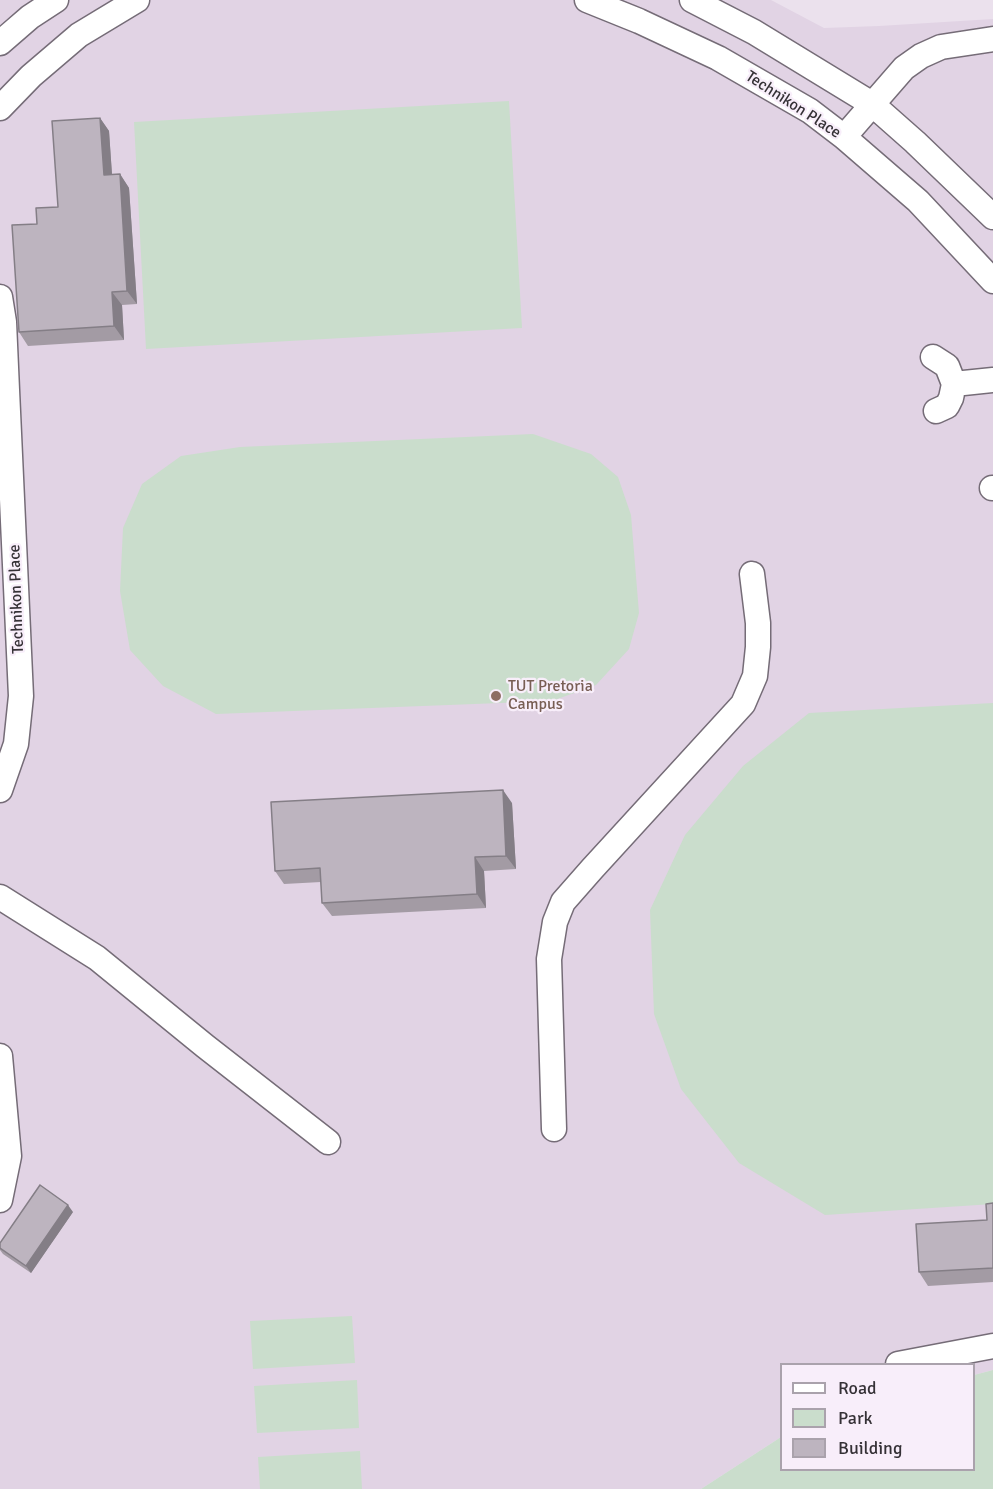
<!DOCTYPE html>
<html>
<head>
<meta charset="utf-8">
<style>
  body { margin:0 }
  #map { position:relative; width:993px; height:1489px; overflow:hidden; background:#ebe1ed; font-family:Signika,sans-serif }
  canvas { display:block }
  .legend { position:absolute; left:780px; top:1363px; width:195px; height:108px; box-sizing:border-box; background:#f8eefa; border:2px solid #aaa2ac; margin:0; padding:8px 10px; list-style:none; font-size:18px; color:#353136 }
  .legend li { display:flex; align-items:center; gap:12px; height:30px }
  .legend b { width:30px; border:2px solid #aaa2ac }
</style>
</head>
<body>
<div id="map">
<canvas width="993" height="1489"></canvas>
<ul class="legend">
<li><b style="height:8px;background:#fff"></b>Road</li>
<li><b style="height:16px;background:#caddcc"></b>Park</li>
<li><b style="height:16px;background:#bdb4bf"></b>Building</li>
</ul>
</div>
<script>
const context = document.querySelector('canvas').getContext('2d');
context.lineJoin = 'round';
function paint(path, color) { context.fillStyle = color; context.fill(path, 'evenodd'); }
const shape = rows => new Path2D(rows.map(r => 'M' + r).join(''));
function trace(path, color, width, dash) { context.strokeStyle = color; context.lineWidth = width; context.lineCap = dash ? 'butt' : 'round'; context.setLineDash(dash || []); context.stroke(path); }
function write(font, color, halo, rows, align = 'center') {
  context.font = font + ' Signika,sans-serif'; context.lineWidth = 4.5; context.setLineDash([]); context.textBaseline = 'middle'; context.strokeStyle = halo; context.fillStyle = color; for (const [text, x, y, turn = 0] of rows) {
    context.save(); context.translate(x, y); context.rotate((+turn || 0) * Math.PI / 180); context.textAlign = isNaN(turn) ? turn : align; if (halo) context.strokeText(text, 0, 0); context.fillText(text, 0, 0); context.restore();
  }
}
paint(shape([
  [0,0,771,0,824,28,879,26,993,19,993,1370,974,1375,974,1364,782,1364,781,1437,701,1489,0,1489]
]), '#e1d3e4');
paint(shape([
  [509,101,522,328,146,349,134,122],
  [533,434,591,454,618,477,631,515,639,613,629,649,596,685,552,701,216,714,163,686,130,650,120,591,123,528,142,484,181,456,240,447],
  [993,703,993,1204,825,1215,739,1163,681,1089,654,1014,650,910,685,835,743,766,809,713],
  [352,1316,355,1363,253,1369,250,1321],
  [993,1370,993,1489,701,1489,781,1437,782,1470,974,1470,974,1375],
  [357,1380,359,1428,257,1433,254,1386],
  [360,1451,362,1489,260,1489,258,1457]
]), '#caddcc');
const minor = shape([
  [587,0,639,21,718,58,810,111,844,137,918,201,993,281],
  [692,0,754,32,872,104,915,142,993,217],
  [0,43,30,17,56,0],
  [0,108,31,76,79,35,137,0],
  [844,137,904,68,921,56,941,47,993,39],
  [0,297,4,322,7,390,21,696,16,744,0,790],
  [933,357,947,366,954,384,951,398,947,406,936,411],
  [954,384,993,380],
  [992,488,993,488],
  [0,897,97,958,205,1046,328,1142],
  [0,1056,9,1156,0,1200],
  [554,1129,549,959,555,922,563,902,592,869,743,704,755,676,758,647,758,623,752,574],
  [898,1364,993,1346]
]);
trace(minor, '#756c77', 27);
trace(minor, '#fff', 24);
paint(shape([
  [100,118,109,131,112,175,120,174,129,188,137,304,122,305,124,340,28,346,19,332,37,224,58,207],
  [512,803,516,869,484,871,486,908,332,916,322,903,321,882,284,884,275,871],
  [993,1203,993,1282,928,1286,919,1272,987,1220],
  [73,1212,31,1273,3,1254,0,1250,0,1243]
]), '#a39ba4');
paint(shape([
  [100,118,109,131,113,189,104,175],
  [120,174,129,188,137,304,127,291],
  [112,292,122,305,124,340,114,326],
  [503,790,512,803,516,869,506,856],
  [475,857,484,871,486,908,477,894],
  [68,1205,73,1212,31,1273,26,1266]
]), '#847e86');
const building = shape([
  [100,118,104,175,120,174,127,291,112,292,114,326,19,332,12,225,37,224,36,208,58,207,52,121,100,118],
  [503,790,506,856,475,857,477,894,322,903,320,868,275,871,271,802,503,790],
  [40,1185,68,1205,26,1266,0,1248,0,1243,40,1185],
  [993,1203,993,1268,919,1272,916,1224,987,1220,986,1204,993,1203]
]);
paint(building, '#bdb4bf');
trace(building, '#847e86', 1.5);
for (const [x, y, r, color] of [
  [496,696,6,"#8d6e63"]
]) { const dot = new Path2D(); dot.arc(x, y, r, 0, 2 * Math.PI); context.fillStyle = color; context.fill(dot); trace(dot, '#f8eefa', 2); }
write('16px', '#353136', '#f8eefa', [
  ["Technikon Place",793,105,33],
  ["Technikon Place",17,599,-92]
]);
write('16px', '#785e54', '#f8eefa', [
  ["TUT Pretoria",508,687],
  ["Campus",508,705]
], 'left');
</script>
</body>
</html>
